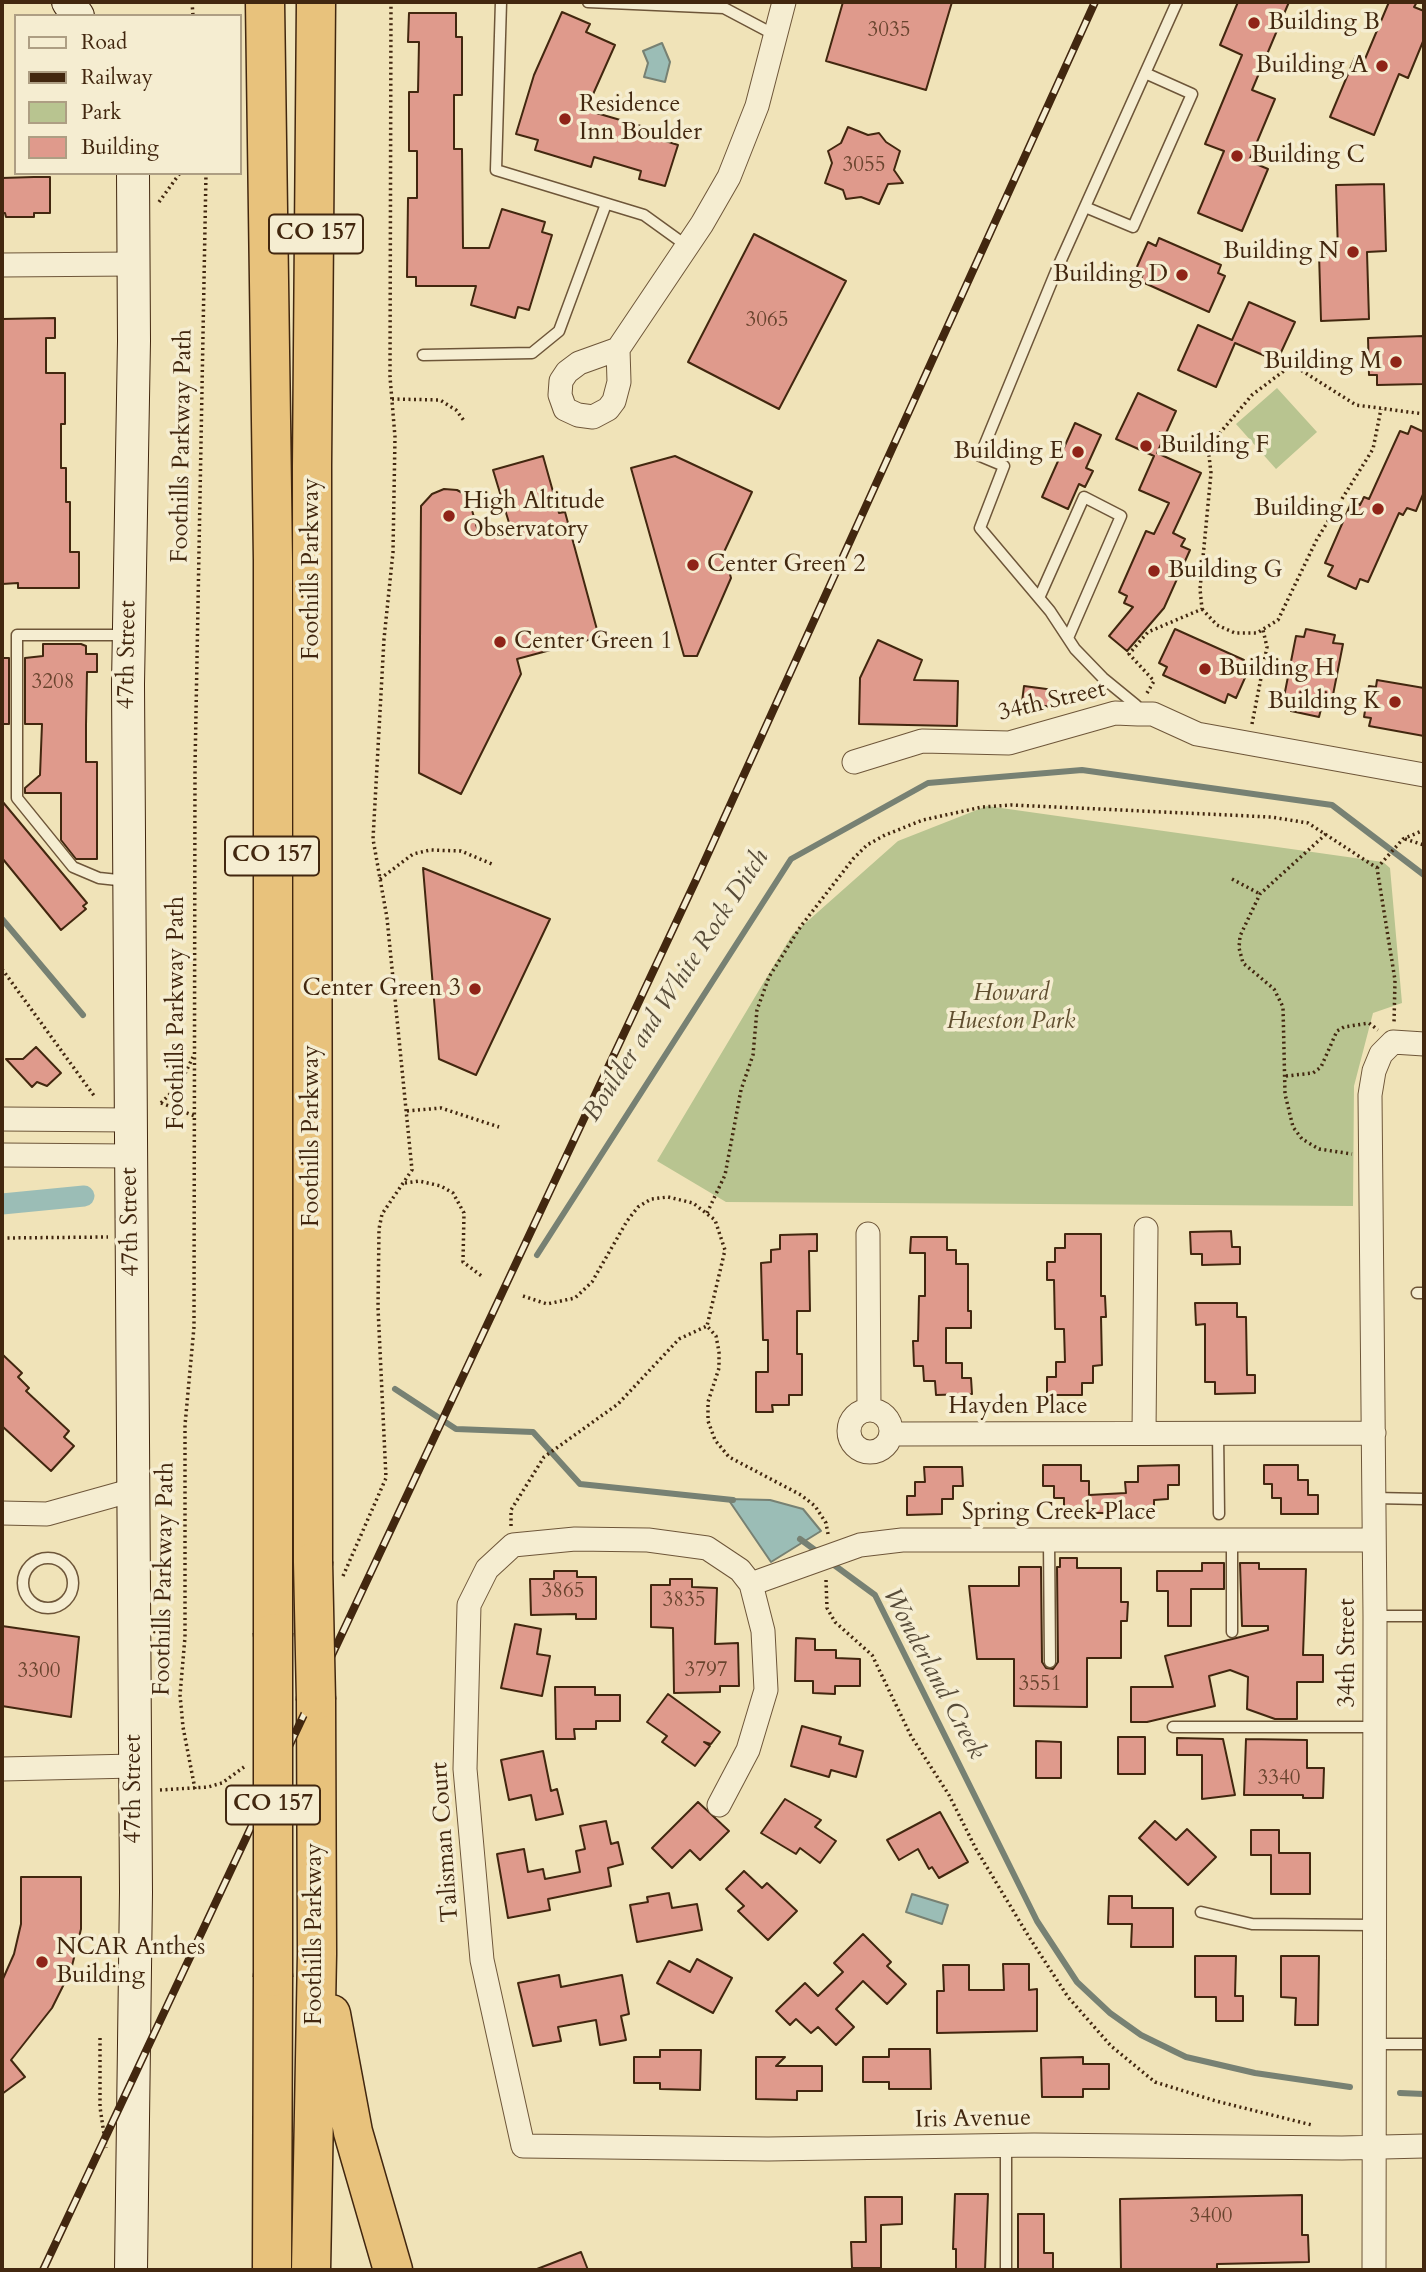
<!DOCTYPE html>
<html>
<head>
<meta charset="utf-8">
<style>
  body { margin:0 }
  #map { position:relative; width:1426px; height:2272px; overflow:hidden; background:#f0e3b8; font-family:Cardo,serif }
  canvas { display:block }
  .frame { position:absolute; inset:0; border:4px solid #42270f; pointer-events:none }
  .legend { position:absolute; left:14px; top:14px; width:228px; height:161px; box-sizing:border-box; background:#f5edd1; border:2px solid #ad9e83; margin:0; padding:9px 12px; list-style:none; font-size:21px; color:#42270f }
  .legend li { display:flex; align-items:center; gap:14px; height:35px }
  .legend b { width:35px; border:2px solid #ad9e83 }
</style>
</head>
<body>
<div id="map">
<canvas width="1426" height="2272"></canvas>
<div class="frame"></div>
<ul class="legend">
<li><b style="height:9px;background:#f5edd1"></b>Road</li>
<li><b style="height:9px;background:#42270f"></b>Railway</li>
<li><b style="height:19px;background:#b8c490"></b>Park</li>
<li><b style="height:19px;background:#df9a8c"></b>Building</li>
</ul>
</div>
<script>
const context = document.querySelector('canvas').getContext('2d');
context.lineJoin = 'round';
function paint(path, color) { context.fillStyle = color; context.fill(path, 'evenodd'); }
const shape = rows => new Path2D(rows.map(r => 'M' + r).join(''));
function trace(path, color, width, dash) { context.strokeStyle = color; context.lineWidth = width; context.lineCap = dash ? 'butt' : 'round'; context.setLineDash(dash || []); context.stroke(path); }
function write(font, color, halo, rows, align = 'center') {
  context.font = font + ' Cardo,serif'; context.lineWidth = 7; context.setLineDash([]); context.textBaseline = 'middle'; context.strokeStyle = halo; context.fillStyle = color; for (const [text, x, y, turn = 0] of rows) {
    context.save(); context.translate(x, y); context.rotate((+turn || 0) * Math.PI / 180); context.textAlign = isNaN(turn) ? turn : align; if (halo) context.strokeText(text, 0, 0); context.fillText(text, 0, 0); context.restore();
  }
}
paint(shape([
  [1277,388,1317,432,1276,469,1236,424],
  [987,806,1383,862,1390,868,1402,1003,1373,1013,1354,1086,1353,1206,726,1202,657,1161,792,935,898,841]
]), '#b8c490');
const water = shape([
  [662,43,670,62,665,82,644,77,648,63,643,51,662,43],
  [728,1499,770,1500,803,1509,821,1531,771,1562,728,1499],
  [912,1894,948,1905,942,1924,906,1912,912,1894]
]);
paint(water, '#9bbdb6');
trace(water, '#778173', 2);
trace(shape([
  [2,919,83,1015],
  [537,1255,791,859,928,783,1082,770,1332,805,1424,875],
  [395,1389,456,1429,533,1432,580,1484,733,1500],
  [800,1539,819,1553],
  [830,1562,875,1595,1037,1921,1077,1982,1110,2013,1141,2035,1186,2057,1255,2073,1350,2087],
  [1400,2093,1424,2094]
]), '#778173', 6);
trace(shape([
  [2,1204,84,1196]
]), '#9bbdb6', 21);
const building = shape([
  [843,2,952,2,926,90,826,61,843,2],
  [1238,2,1289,2,1252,90,1275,99,1249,161,1268,169,1242,231,1198,213,1224,151,1205,144,1242,55,1220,45,1238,2],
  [1389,2,1417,2,1414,7,1424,11,1424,39,1408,78,1399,74,1374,135,1330,117,1356,55,1365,59,1389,2],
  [562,12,590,24,586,32,615,45,586,110,658,131,656,138,678,145,665,186,639,179,641,171,594,157,591,167,535,150,538,140,516,134,534,75,562,12],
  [409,13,456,13,456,37,462,37,462,95,454,95,454,149,462,149,463,248,489,248,502,209,545,222,542,232,552,235,529,310,518,307,515,318,471,305,476,286,416,286,416,277,407,277,408,198,417,198,417,151,409,151,409,92,418,92,419,42,408,42,409,13],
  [848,127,868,135,879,133,886,142,900,151,894,170,903,183,888,184,879,204,861,197,846,199,843,190,825,183,832,163,828,151,841,143,848,127],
  [34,177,50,177,50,213,34,213,34,217,6,217,5,213,2,213,2,178,34,177],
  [1384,184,1386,251,1367,252,1369,319,1321,321,1319,253,1338,252,1336,185,1384,184],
  [754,234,846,281,779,409,688,362,754,234],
  [1159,238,1221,265,1218,273,1225,276,1209,312,1140,281,1144,272,1136,269,1148,242,1156,246,1159,238],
  [1249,302,1295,322,1277,361,1235,343,1216,387,1178,370,1198,325,1232,340,1249,302],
  [55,318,55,338,46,338,46,373,65,373,65,424,61,424,61,468,66,468,66,502,70,502,70,552,79,552,79,588,18,588,18,583,2,584,2,319,55,318],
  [1424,336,1424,384,1377,385,1377,375,1369,375,1368,338,1424,336],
  [1138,393,1176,411,1157,453,1201,473,1173,533,1185,539,1181,546,1190,550,1164,608,1127,651,1109,636,1133,607,1124,603,1127,596,1119,592,1146,531,1154,534,1169,503,1139,490,1154,456,1116,439,1138,393],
  [1075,423,1101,435,1086,468,1093,471,1085,487,1079,484,1068,509,1042,497,1075,423],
  [1411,426,1424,432,1424,492,1416,511,1407,508,1403,515,1399,513,1368,582,1360,579,1356,589,1328,576,1333,566,1325,563,1352,501,1360,505,1364,497,1369,499,1400,431,1408,434,1411,426],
  [543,456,559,513,565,512,599,637,517,659,521,674,461,794,419,773,421,506,432,494,444,489,457,490,468,496,479,535,510,526,493,470,543,456],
  [675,456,752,492,724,552,731,578,697,656,684,656,631,468,675,456],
  [1175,629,1244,660,1241,668,1248,671,1236,698,1228,694,1225,703,1163,675,1167,667,1159,663,1175,629],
  [1306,629,1335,635,1333,643,1343,644,1330,710,1321,709,1319,717,1291,711,1292,703,1283,702,1296,636,1304,637,1306,629],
  [878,640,922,660,914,680,958,681,957,726,859,724,860,678,878,640],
  [43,644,81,644,86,646,86,654,97,654,97,672,87,672,86,725,86,762,97,762,97,859,76,859,61,840,61,793,25,793,25,788,40,775,42,724,25,724,25,658,43,656,43,644],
  [2,658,9,658,9,724,2,724,2,658],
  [1377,680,1424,688,1424,736,1369,726,1371,718,1364,717,1369,686,1376,687,1377,680],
  [1024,686,1054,690,1051,707,1022,702,1024,686],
  [2,801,87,903,83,906,86,909,61,930,2,858,2,801],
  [423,868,550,919,476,1075,439,1059,423,868],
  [36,1047,61,1073,47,1086,37,1082,32,1087,6,1059,23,1059,36,1047],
  [1231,1231,1232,1247,1240,1247,1240,1264,1202,1265,1202,1254,1191,1254,1190,1232,1231,1231],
  [817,1234,817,1251,809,1251,810,1311,797,1311,797,1354,802,1354,802,1395,789,1395,789,1405,772,1405,773,1412,756,1412,756,1372,768,1372,768,1340,763,1340,761,1263,771,1262,771,1250,780,1249,780,1235,817,1234],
  [1065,1234,1101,1234,1101,1296,1105,1296,1106,1317,1101,1317,1102,1365,1093,1366,1093,1383,1082,1383,1082,1395,1047,1395,1047,1377,1056,1377,1056,1362,1065,1362,1064,1329,1055,1329,1054,1280,1047,1280,1047,1262,1055,1262,1055,1248,1065,1248,1065,1234],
  [911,1237,947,1237,947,1250,956,1250,956,1264,968,1264,968,1311,971,1311,971,1328,946,1328,946,1363,962,1363,962,1378,971,1378,972,1394,936,1395,935,1381,924,1381,923,1366,914,1366,913,1341,918,1341,919,1296,925,1296,925,1253,910,1253,911,1237],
  [1195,1303,1237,1303,1237,1317,1246,1317,1247,1375,1255,1375,1255,1393,1215,1394,1215,1382,1205,1382,1205,1324,1196,1325,1195,1303],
  [2,1354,22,1373,18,1377,29,1388,26,1391,69,1431,64,1437,74,1446,51,1471,2,1426,2,1354],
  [1043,1465,1081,1465,1081,1481,1089,1481,1089,1495,1126,1493,1125,1482,1138,1482,1138,1466,1179,1465,1179,1485,1168,1485,1168,1499,1154,1500,1154,1513,1064,1513,1064,1498,1054,1498,1054,1486,1043,1486,1043,1465],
  [1264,1465,1298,1465,1298,1480,1308,1480,1308,1495,1318,1495,1318,1514,1281,1514,1281,1498,1272,1498,1272,1484,1264,1484,1264,1465],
  [924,1467,962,1467,963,1486,953,1486,953,1499,942,1499,942,1514,907,1515,907,1496,915,1496,915,1482,925,1482,924,1467],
  [1060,1558,1077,1558,1077,1568,1121,1568,1121,1602,1128,1602,1127,1621,1121,1621,1121,1658,1087,1658,1087,1707,1014,1706,1014,1659,977,1659,969,1586,1019,1586,1019,1567,1041,1567,1042,1662,1046,1668,1053,1669,1058,1662,1057,1567,1060,1567,1060,1558],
  [1202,1563,1224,1563,1224,1589,1191,1589,1191,1626,1168,1626,1168,1591,1157,1591,1157,1571,1202,1571,1202,1563],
  [1240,1563,1259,1563,1259,1569,1306,1569,1303,1655,1323,1655,1323,1682,1297,1682,1297,1719,1275,1719,1247,1709,1248,1677,1230,1670,1209,1676,1215,1706,1147,1722,1131,1722,1131,1687,1173,1687,1165,1656,1268,1630,1268,1626,1242,1626,1240,1563],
  [554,1571,577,1571,577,1577,596,1577,596,1619,576,1619,576,1614,531,1615,530,1579,554,1579,554,1571],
  [670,1579,692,1579,692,1587,717,1588,715,1644,738,1643,739,1686,720,1686,720,1692,674,1693,673,1628,651,1627,651,1585,670,1585,670,1579],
  [515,1624,541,1629,537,1654,550,1656,542,1696,501,1688,515,1624],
  [2,1626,79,1637,71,1717,2,1706,2,1626],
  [796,1638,815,1639,815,1650,836,1650,836,1658,860,1659,860,1686,835,1686,835,1694,813,1693,813,1681,795,1681,796,1638],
  [555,1687,595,1687,595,1695,620,1695,620,1721,596,1721,596,1729,574,1729,575,1739,556,1739,555,1687],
  [668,1694,720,1732,711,1744,704,1742,710,1746,695,1766,662,1742,667,1736,647,1722,668,1694],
  [802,1726,841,1737,839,1744,863,1751,856,1777,831,1770,829,1777,791,1766,802,1726],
  [1118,1737,1145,1737,1145,1774,1118,1774,1118,1737],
  [1177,1738,1223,1739,1235,1795,1202,1799,1202,1755,1177,1755,1177,1738],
  [1246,1739,1307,1740,1307,1768,1324,1768,1323,1798,1303,1798,1303,1795,1244,1795,1246,1739],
  [1036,1741,1061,1742,1061,1778,1036,1778,1036,1741],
  [543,1751,551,1791,557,1789,563,1814,536,1820,531,1795,509,1800,501,1760,543,1751],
  [785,1799,821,1820,815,1827,836,1841,820,1863,800,1848,796,1854,761,1833,785,1799],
  [698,1802,729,1831,700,1860,690,1850,672,1868,652,1848,698,1802],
  [940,1812,968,1862,939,1878,932,1867,929,1869,918,1849,899,1860,887,1840,940,1812],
  [606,1821,611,1844,618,1842,623,1864,608,1868,611,1886,548,1899,550,1910,508,1918,497,1854,524,1849,528,1872,543,1869,545,1879,580,1872,576,1851,585,1849,580,1826,606,1821],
  [1155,1821,1176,1840,1187,1829,1216,1857,1188,1885,1139,1838,1155,1821],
  [1251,1830,1279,1830,1279,1853,1310,1853,1310,1894,1271,1894,1271,1855,1251,1855,1251,1830],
  [744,1871,762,1888,767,1883,797,1911,768,1940,738,1911,744,1906,726,1889,744,1871],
  [21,1877,81,1877,81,1929,71,1970,52,2008,11,2060,25,2077,2,2094,2,1981,14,1954,21,1924,21,1877],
  [669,1893,672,1908,697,1904,702,1930,637,1942,630,1905,648,1902,647,1897,669,1893],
  [1109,1896,1132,1896,1132,1908,1173,1908,1173,1947,1131,1947,1132,1924,1108,1924,1109,1896],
  [863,1934,891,1962,887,1966,906,1984,887,2004,863,1981,836,2009,854,2027,836,2045,818,2027,811,2033,796,2019,790,2025,776,2011,805,1983,818,1996,843,1972,834,1963,863,1934],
  [1195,1956,1236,1956,1235,1996,1243,1996,1243,2021,1216,2021,1216,1997,1195,1997,1195,1956],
  [1281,1956,1319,1956,1318,2025,1295,2025,1296,1998,1281,1997,1281,1956],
  [697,1959,732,1978,713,2013,657,1983,669,1961,690,1972,697,1959],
  [1003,1964,1029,1964,1029,1990,1037,1989,1037,2031,937,2033,937,1991,944,1991,943,1965,969,1965,969,1990,1004,1990,1003,1964],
  [559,1975,561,1987,622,1975,629,2014,621,2016,626,2040,600,2045,596,2020,558,2027,561,2041,533,2046,518,1983,559,1975],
  [889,2049,930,2049,931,2089,889,2089,889,2082,863,2082,863,2057,889,2057,889,2049],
  [660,2050,701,2050,700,2090,660,2089,660,2083,634,2083,634,2057,660,2057,660,2050],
  [756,2057,785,2057,776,2066,822,2066,822,2091,797,2091,797,2100,756,2099,756,2057],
  [1083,2057,1083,2064,1109,2064,1109,2089,1083,2089,1083,2097,1042,2097,1041,2058,1083,2057],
  [955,2194,988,2194,985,2270,956,2270,956,2249,953,2249,955,2194],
  [1302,2195,1302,2235,1308,2235,1309,2262,1217,2264,1217,2270,1121,2270,1120,2199,1302,2195],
  [865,2197,902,2197,902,2224,881,2225,881,2268,852,2268,851,2242,866,2242,865,2197],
  [1018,2214,1044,2214,1044,2253,1053,2253,1053,2270,1018,2270,1018,2214],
  [581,2252,588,2270,537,2270,537,2269,581,2252]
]);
paint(building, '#df9a8c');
trace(building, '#42270f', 2);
const lane = shape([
  [501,2,496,170,644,215,687,246],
  [588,2,724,8,775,35],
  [1085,207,1133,227,1192,94,1145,73],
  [423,355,532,353,559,331,606,204],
  [1039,598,1084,497,1121,516,1068,638],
  [125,635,17,635,17,798,73,867,99,878,127,881],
  [1138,714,1136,705,1103,678,1075,649,1050,611,980,528,1004,466,980,456,1057,269,1177,2],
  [1417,1293,1424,1293],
  [1218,1433,1219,1514],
  [1374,1498,1424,1499],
  [1049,1540,1050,1662],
  [1232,1540,1232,1632],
  '23 1583a25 25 0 1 1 50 0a25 25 0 1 1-50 0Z',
  [1375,1616,1424,1616],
  [1173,1727,1374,1727],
  [1201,1912,1252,1924,1374,1925],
  [1375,2044,1424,2044],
  [1006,2146,1006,2270]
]);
const street = shape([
  [2,265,133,264],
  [618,349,702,224,729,177,757,106,784,2],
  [618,349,619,382,614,401,608,409,593,417,578,415,565,409,560,395,561,381,567,372,579,363,618,349],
  [854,762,922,741,1009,743,1115,713,1138,714,1153,714,1197,734,1424,775],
  [2,1119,130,1120],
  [2,1155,130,1156],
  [868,1234,869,1410],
  '849 1431a21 21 0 1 1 42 0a21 21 0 1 1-42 0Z',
  [1144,1432,1146,1229],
  [891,1434,1374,1433],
  [2,1513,47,1514,133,1490],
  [751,1584,860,1545,902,1540,1374,1540],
  [2,1769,134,1766],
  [719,1805,748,1750,766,1690,763,1631,751,1584,740,1570,707,1548,648,1540,575,1539,513,1545,487,1569,469,1605,465,1769,482,1960,523,2146,768,2149,1034,2145,1342,2148,1424,2146],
  [1374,2270,1375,1616,1370,1095,1374,1071,1381,1054,1393,1042,1424,1044]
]);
const secondary = shape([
  [68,2,78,16],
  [131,2270,136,1892,128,684,134,341,133,173]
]);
const highway = shape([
  [265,2,273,560,273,1633],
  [313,1562,312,465,316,2],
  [331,2014,353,2132,393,2270],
  [272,2270,273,1977],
  [311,2270,317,1954,316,1700]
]);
trace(lane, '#6e5639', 13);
trace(street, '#6e5639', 25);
trace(secondary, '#42270f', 34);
trace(highway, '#42270f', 41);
trace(shape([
  [192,2,193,16],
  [159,202,180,173],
  [392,399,440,400,456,410,465,422],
  [1202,609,1217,625,1235,633,1257,633,1278,620,1317,539,1373,449,1381,409],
  [1147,693,1154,681,1129,654,1148,632,1202,609,1200,589,1211,473,1208,447,1252,395,1289,367,1296,367,1356,405,1424,414],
  [1252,724,1267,647,1263,630],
  [1326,834,1260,894,1240,936,1239,948,1243,963,1274,989,1283,1007,1285,1094,1293,1127,1302,1139,1319,1149,1352,1154],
  [1405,839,1424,845],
  [1377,868,1403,839,1424,830],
  [380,879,413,854,430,850,461,851,492,864],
  [1232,879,1260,894],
  [2,969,95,1097],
  [1286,1076,1313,1073,1321,1067,1337,1031,1344,1027,1369,1023,1378,1030],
  [161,1103,180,1084,193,1057],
  [161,1103,195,1116],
  [407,1111,441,1108,499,1127],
  [405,1183,419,1181,441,1186,453,1193,464,1213,463,1262,483,1277],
  [707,1213,725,1175,741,1090,753,1055,757,1010,769,977,801,926,853,859,867,845,885,835,923,820,982,807,1012,805,1271,817,1308,823,1377,868,1395,980,1394,1023],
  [2,1238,108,1237],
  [523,1296,547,1304,575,1298,592,1282,627,1221,638,1207,651,1199,668,1197,693,1203,715,1220,725,1250,707,1326,716,1336,719,1352,719,1368,708,1402,708,1421,715,1440,729,1457,801,1495,815,1506,826,1523,828,1534],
  [511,1526,511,1510,544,1457,618,1404,679,1339,707,1326],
  [343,1576,386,1478,378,1308,379,1229,382,1214,412,1170,387,918,373,839,384,639,393,552,395,437,390,377,391,2],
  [826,1580,827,1608,835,1622,872,1655,911,1736,949,1795,976,1849,1029,1937,1068,1997,1111,2046,1155,2082,1216,2101,1312,2125],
  [195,1789,183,1727,180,1695,185,1637,185,1425,194,1327,195,767,206,173],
  [160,1790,208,1787,222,1783,244,1767],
  [100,2038,100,2107,106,2148]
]), '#42270f', 3.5, [2, 3.5]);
trace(lane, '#f5edd1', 10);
trace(street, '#f5edd1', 23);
trace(secondary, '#f5edd1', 32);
trace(highway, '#e8c27c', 38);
const rail = shape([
  [43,2270,697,878,1095,2]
]);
trace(rail, '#42270f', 8);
trace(rail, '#f5edd1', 5, [16]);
const highwayBridge = shape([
  [313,1562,316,1700],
  [273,1633,273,1977]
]);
trace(highwayBridge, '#42270f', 41, []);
trace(highwayBridge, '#e8c27c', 38);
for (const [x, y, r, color] of [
  [1254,23,7,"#8f2418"],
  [1382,66,7,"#8f2418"],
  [565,119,7,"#8f2418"],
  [1237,156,7,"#8f2418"],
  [1353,252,7,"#8f2418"],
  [1182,275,7,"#8f2418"],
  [1396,362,7,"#8f2418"],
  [1146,446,7,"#8f2418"],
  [1078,452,7,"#8f2418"],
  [1378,509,7,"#8f2418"],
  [449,516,7,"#8f2418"],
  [693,565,7,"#8f2418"],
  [1154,571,7,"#8f2418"],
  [500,642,7,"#8f2418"],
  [1205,669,7,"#8f2418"],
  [1395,702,7,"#8f2418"],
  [475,989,7,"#8f2418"],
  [42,1962,7,"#8f2418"]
]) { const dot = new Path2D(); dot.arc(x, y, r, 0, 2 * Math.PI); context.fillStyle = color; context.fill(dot); trace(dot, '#f5edd1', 2.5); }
write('21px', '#69442e', null, [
  ["3035",889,31],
  ["3055",864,166],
  ["3065",767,321],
  ["3208",53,683],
  ["3865",563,1592],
  ["3835",684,1601],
  ["3797",706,1671],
  ["3300",39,1672],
  ["3551",1040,1685],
  ["3340",1279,1779],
  ["3400",1211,2217]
]);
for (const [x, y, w] of [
  [316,234,94],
  [272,856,94],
  [273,1805,94]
]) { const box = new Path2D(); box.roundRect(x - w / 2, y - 19.5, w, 39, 5); context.fillStyle = '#f5edd1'; context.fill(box); trace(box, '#42270f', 2); }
write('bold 23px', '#42270f', null, [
  ["CO 157",316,234],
  ["CO 157",272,856],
  ["CO 157",273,1805]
]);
write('24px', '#42270f', '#f5edd1', [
  ["Building B",1268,23],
  ["Building A",1368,66,"right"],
  ["Residence",579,105],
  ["Inn Boulder",579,133],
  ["Building C",1251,156],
  ["Building N",1339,252,"right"],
  ["Building D",1168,275,"right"],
  ["Building M",1382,362,"right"],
  ["Building F",1160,446],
  ["Building E",1064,452,"right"],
  ["High Altitude",463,502],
  ["Observatory",463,530],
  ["Building L",1364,509,"right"],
  ["Center Green 2",707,565],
  ["Building G",1168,571],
  ["Center Green 1",514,642],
  ["Building H",1219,669],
  ["Building K",1381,702,"right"],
  ["Center Green 3",461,989,"right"],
  ["NCAR Anthes",56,1948],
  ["Building",56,1976]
], 'left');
write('24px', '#42270f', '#f5edd1', [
  ["Foothills Parkway Path",183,446,-89],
  ["Foothills Parkway",312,569,-90],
  ["47th Street",128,655,-89],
  ["34th Street",1052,702,-13],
  ["Foothills Parkway Path",177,1013,-90],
  ["Foothills Parkway",312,1136,-90],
  ["47th Street",131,1222,-91],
  ["Hayden Place",1018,1407],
  ["Spring Creek Place",1059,1513],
  ["Foothills Parkway Path",165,1579,-89],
  ["34th Street",1348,1653,-90],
  ["47th Street",134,1789,-90],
  ["Talisman Court",446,1842,-94],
  ["Foothills Parkway",315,1934,-90],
  ["Iris Avenue",973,2120,-1]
]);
write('italic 24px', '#604e2f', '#f5edd1', [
  ["Howard",1011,994],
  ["Hueston Park",1011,1022]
]);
write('italic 26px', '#584c39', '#f5edd1', [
  ["Boulder and White Rock Ditch",677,986,-57],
  ["Wonderland Creek",933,1674,62]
]);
</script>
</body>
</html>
